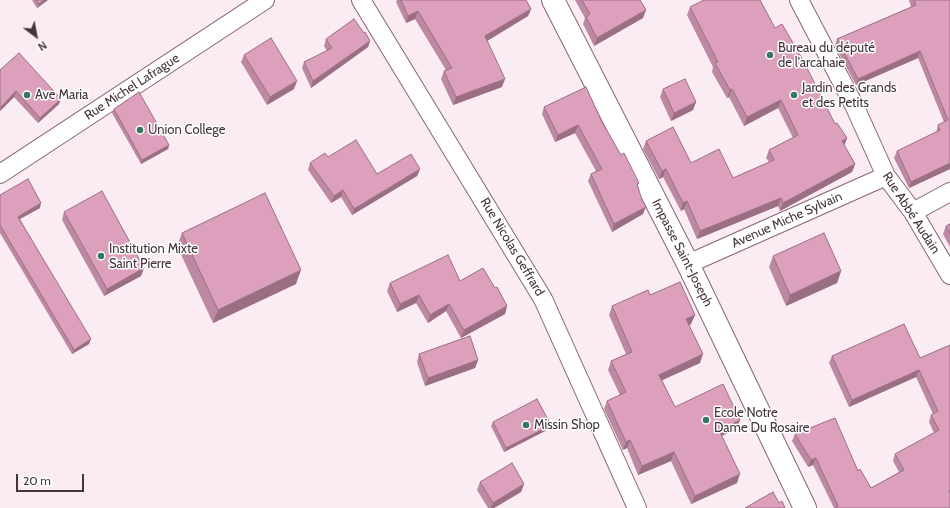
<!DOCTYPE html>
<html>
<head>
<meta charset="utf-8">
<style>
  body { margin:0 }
  #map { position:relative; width:950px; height:508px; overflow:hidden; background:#fbebf2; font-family:Cabin,sans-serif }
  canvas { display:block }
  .north { position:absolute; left:16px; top:16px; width:40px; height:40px; -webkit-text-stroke:3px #fff; paint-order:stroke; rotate:148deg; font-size:11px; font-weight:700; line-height:16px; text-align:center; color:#44353c }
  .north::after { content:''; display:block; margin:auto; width:14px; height:18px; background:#44353c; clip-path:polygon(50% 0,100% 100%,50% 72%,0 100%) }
  .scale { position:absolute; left:16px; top:474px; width:68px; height:18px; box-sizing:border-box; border:2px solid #44353c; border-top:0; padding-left:5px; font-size:12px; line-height:14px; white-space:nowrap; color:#44353c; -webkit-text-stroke:3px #fff; paint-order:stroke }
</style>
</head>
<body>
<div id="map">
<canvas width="950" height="508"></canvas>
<div class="north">N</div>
<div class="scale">20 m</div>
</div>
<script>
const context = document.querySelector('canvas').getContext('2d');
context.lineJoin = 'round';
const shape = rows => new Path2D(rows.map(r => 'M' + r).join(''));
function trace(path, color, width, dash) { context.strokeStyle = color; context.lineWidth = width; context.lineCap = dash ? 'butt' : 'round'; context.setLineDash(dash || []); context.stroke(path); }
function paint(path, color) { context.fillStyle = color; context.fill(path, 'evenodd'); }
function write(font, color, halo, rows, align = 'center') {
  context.font = font + ' Cabin,sans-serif'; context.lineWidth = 3; context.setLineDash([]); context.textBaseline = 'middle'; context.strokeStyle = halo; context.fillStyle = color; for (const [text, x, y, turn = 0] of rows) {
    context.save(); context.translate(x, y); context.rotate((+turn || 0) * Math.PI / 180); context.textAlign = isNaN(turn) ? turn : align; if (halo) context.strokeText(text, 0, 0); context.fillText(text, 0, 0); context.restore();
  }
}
const street = shape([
  [361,0,543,299,637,508],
  [799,0,854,105,886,176,913,212,950,275],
  [0,174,265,0],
  [913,212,950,192],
  [688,264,886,176]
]);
const secondary = shape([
  [553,0,688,264,805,508]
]);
trace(street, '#876575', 20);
trace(secondary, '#876575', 24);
trace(street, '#fff', 18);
trace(secondary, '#fff', 22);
paint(shape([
  [32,0,48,0,37,8],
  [397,0,526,0,531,9,528,16,487,41,502,87,453,105,441,79,444,71,446,70,415,19,406,23,396,2],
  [575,0,640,0,643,18,594,46,583,24,585,18],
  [909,0,950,0,950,169,909,188,894,158,897,151,936,133,938,125,944,122,918,58,856,85,835,46,837,39,911,7],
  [690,7,775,28,835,124,847,138,844,145,855,164,852,172,780,211,778,206,697,239,684,209,681,211,663,177,659,179,643,149,646,141,691,163,733,178,769,162,766,158,769,150,793,138,778,108,744,126,729,97,727,98,712,72,713,67,687,15],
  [364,33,370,41,368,47,311,88,302,68,304,62,327,51,324,46,326,39],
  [244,55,294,89,267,105,241,62],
  [0,70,59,104,38,123,14,97,0,111],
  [663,89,696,102,693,110,671,121,660,97],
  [544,107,602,122,638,186,643,214,612,232,588,181,591,174,596,171,575,133,555,142,542,114],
  [114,109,169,145,168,149,141,164,112,113],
  [328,157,377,174,420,169,417,176,352,215,341,197,331,203,308,170,310,163],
  [0,195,40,208,20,219,89,344,72,354,0,233],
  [64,212,144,268,141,276,104,296,62,220],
  [950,224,950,247,943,234,946,226],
  [182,233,296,284,213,323,177,246],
  [773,256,841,271,837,283,786,306,769,267],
  [460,281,495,288,507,306,505,314,461,338,446,311,428,323,416,303,397,312,387,291,390,283],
  [650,295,695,315,691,324,689,325,700,363,662,380,675,407,737,429,722,436,737,483,691,504,671,461,638,475,627,448,623,450,604,409,607,401,620,395,608,370,611,361,626,354,609,315,612,306],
  [950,345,950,508,834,508,813,465,808,467,792,441,795,434,858,471,871,488,899,472,893,461,895,454,934,433,929,422,931,415,933,414,916,377,849,407,829,363,832,356,920,358],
  [419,354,478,360,475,368,425,386,417,362],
  [493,422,551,425,549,429,504,452,491,426],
  [480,482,524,484,521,492,494,508,488,508,477,490]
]), '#bd89a2');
paint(shape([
  [44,0,48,0,37,8,39,4],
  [531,9,528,16,482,44,485,36],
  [646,10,643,18,594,46,597,38],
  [418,11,415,19,406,23,408,16],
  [370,41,368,47,311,88,313,81],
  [920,51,918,58,856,85,858,79],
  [505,79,502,87,453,105,456,97],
  [297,81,294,89,267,105,270,97],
  [732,89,729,97,727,98,730,90],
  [16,91,14,97,0,111,1,107],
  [61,99,59,104,38,123,40,118],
  [781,100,778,108,744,126,747,117],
  [696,102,693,110,671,121,674,113],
  [578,125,575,133,555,142,558,135],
  [847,138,844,146,842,141],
  [169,145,168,149,141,164,142,160],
  [950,163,950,169,909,188,911,182],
  [855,164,852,172,780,211,783,203],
  [420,169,417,176,352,215,354,209],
  [666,169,663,177,659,179,662,171],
  [343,190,341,197,331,203,334,196],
  [781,198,778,206,697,239,700,231],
  [687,201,684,209,681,211,683,203],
  [41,203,40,208,16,221,18,217],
  [646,207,643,214,612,232,614,224],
  [144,268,141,276,104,296,107,289],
  [301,270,296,284,213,323,218,310],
  [841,271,837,283,786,306,790,295],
  [419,295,416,303,397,312,400,304],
  [449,304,446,311,428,323,430,315],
  [507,306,505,314,461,338,464,330],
  [695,315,691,324,683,328,686,319],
  [91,339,89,344,72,354,74,350],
  [703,354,700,363,656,383,659,375],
  [478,360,475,368,425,386,428,378],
  [919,370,916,377,849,407,852,400],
  [740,420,737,429,716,438,719,430],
  [551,425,549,429,504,452,506,448],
  [630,440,627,448,623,450,626,442],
  [674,452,671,461,638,475,642,466],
  [816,458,813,465,808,467,811,460],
  [740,474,737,483,691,504,695,496],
  [524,484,521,492,494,508,491,508,493,503]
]), '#9a6f84');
const building = shape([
  [36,0,44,0,39,4,36,0],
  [401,0,526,0,531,9,485,36,505,79,456,97,444,71,452,68,418,11,408,16,401,0],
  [582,0,640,0,646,10,597,38,586,17,590,14,582,0],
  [704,0,760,0,775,28,782,24,804,62,835,124,837,123,847,138,842,141,855,164,783,203,781,198,700,231,687,201,683,203,666,169,662,171,646,141,673,127,691,163,719,149,733,178,774,160,769,150,798,135,781,100,747,117,732,89,730,90,715,63,718,62,690,7,704,0],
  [914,0,950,0,950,163,911,182,897,151,940,130,938,125,948,120,920,51,858,79,837,39,916,5,914,0],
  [354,19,364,33,365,32,370,41,313,81,304,62,332,48,326,39,354,19],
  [271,38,297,81,270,97,244,55,271,38],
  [19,53,61,99,40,118,16,91,1,107,0,106,0,70,19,53],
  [685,79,696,102,674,113,663,89,685,79],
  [586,87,602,122,621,155,624,153,639,183,637,184,642,200,646,207,614,224,591,174,602,169,578,125,558,135,544,107,586,87],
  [139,92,169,145,142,160,114,109,139,92],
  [356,140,377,174,411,154,420,169,354,209,343,190,334,196,310,163,325,153,328,157,356,140],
  [28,179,41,203,18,217,91,339,74,350,0,225,0,195,28,179],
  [102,191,144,268,107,289,64,212,102,191],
  [265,193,301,270,218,310,182,233,265,193],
  [950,224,950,234,946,226,950,224],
  [824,233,841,271,790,295,773,256,824,233],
  [448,255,460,281,483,268,495,288,497,287,507,306,464,330,449,304,430,315,419,295,400,304,390,283,448,255],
  [680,282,695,315,686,319,703,354,659,375,675,407,723,384,740,420,719,430,740,474,695,496,674,452,642,466,630,440,626,442,607,401,626,392,611,361,632,352,612,306,648,290,650,295,680,282],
  [904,324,920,358,950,345,950,490,949,491,950,493,950,508,835,508,838,506,816,458,811,460,795,434,835,418,858,471,860,469,871,488,904,470,895,454,939,430,931,415,938,411,919,370,852,400,832,356,904,324],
  [470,336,478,360,428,378,419,354,470,336],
  [537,399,551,425,506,448,493,422,537,399],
  [512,463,524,484,493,503,480,482,512,463],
  [773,492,779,503,782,501,785,508,745,508,773,492]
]);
paint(building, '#dc9fbc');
trace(building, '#9a6f84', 1);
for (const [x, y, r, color] of [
  [770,55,4,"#397661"],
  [27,95,4,"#397661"],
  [794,95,4,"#397661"],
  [140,130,4,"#397661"],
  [101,256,4,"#397661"],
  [706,420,4,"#397661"],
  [526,425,4,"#397661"]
]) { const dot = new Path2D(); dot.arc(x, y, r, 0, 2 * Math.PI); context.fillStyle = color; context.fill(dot); trace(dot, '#fff', 1.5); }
write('13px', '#44353c', '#fff', [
  ["Bureau du député",778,48],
  ["de l'arcahaie",778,63],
  ["Jardin des Grands",802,88],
  ["et des Petits",802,103],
  ["Ave Maria",35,95],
  ["Union College",148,130],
  ["Institution Mixte",109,249],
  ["Saint Pierre",109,264],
  ["Ecole Notre",714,413],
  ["Dame Du Rosaire",714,428],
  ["Missin Shop",534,425]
], 'left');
write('13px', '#44353c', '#fff', [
  ["Rue Michel Lafrague",132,87,-33],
  ["Rue Abbé Audain",911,213,57],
  ["Avenue Miche Sylvain",787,220,-24],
  ["Rue Nicolas Geffrard",512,247,59],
  ["Impasse Saint-Joseph",682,253,63]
]);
</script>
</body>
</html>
